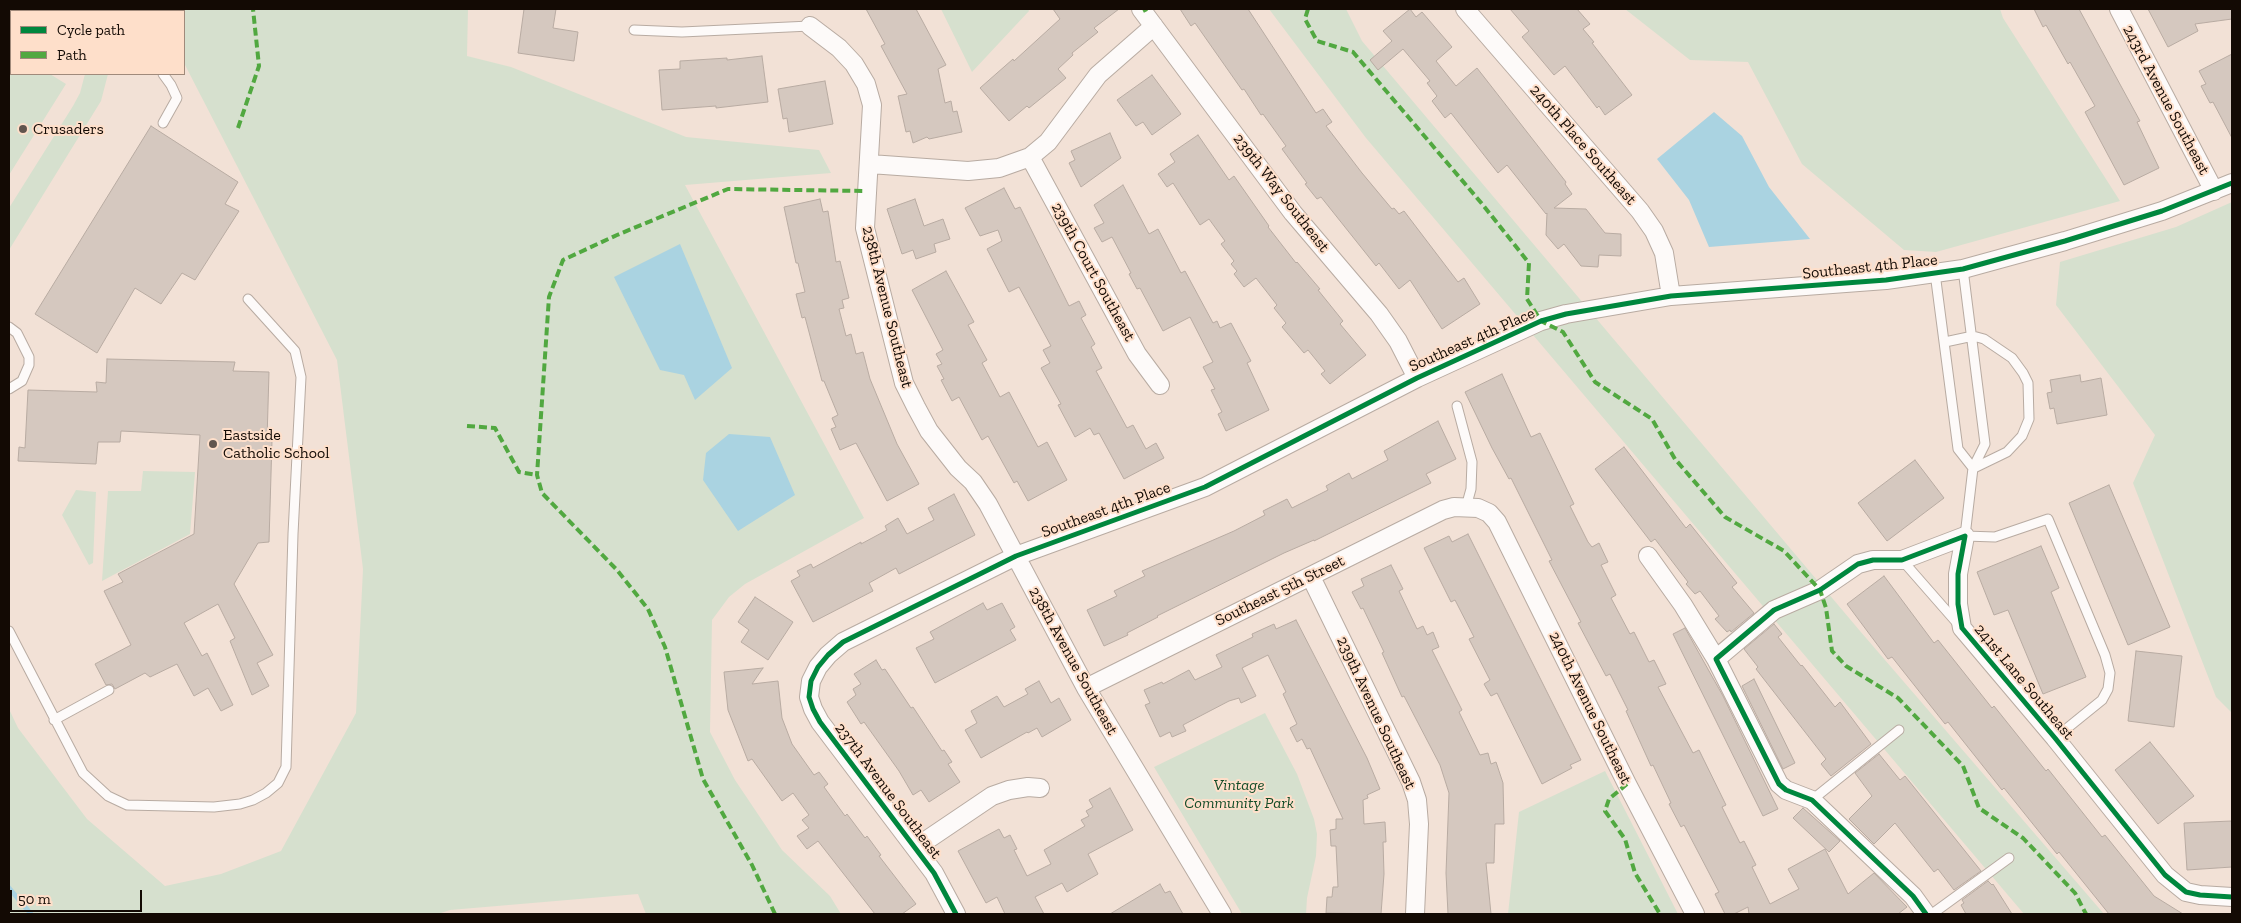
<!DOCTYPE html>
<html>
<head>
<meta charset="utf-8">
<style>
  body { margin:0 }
  #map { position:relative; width:2241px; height:923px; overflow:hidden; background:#f2e1d6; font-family:"Zilla Slab",serif }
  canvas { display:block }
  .frame { position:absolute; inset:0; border:10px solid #130a04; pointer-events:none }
  .legend { position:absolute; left:10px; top:10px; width:175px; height:65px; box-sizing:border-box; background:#fedfca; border:1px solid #a08a7b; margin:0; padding:6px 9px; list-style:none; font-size:15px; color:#130a04 }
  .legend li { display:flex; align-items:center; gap:10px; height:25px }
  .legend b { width:25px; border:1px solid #a08a7b }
  .scale { position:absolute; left:10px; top:890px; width:132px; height:22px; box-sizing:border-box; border:2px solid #130a04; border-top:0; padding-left:6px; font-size:15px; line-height:18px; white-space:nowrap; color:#130a04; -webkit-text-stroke:4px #fedfca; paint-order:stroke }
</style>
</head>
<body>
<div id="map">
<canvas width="2241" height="923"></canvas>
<div class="frame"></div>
<ul class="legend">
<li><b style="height:6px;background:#00873e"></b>Cycle path</li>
<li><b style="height:6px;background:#51a840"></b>Path</li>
</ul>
<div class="scale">50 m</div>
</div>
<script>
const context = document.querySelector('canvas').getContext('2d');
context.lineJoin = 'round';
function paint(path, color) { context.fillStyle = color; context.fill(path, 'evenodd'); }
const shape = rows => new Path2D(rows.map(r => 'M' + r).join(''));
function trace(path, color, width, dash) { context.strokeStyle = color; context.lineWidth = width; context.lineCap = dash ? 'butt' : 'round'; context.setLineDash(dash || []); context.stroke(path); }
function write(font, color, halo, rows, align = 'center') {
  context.font = font + ' "Zilla Slab",serif'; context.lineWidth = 4; context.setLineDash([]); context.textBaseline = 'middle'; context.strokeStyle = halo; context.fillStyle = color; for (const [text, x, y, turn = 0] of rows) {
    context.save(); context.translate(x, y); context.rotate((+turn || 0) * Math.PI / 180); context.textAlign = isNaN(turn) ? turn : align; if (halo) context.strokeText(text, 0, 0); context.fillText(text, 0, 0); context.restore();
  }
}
paint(shape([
  [156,9,468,9,467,56,511,67,686,137,819,150,831,173,685,185,864,518,745,584,729,597,712,620,710,732,735,780,782,850,830,896,841,914,646,914,638,894,450,910,438,914,9,914,9,709,18,728,87,819,165,886,221,874,281,851,356,713,363,569,337,360,184,63,184,11,157,11],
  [941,9,1028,9,1029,11,972,72],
  [1269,9,1346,9,1362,41,1860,631,2104,914,2024,914,1366,138],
  [1625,9,2000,9,2003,18,2120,201,1936,252,1904,250,1802,164,1748,62,1690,60],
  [9,48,11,50,11,74,50,74,66,84,9,175],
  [85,74,108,74,101,101,9,250,9,208,73,106,80,93],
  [2232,202,2232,713,2216,697,2133,483,2155,435,2056,305,2060,262,2176,227],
  [143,471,195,472,190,534,102,581,108,491,141,491],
  [76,490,96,492,93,563,89,565,62,515],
  [1265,713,1297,774,1314,819,1317,834,1316,856,1307,898,1306,914,1242,914,1154,767],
  [1605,771,1678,914,1508,914,1519,812]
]), '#d6e0ce');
paint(shape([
  [1714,112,1742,136,1769,187,1810,239,1709,247,1689,200,1657,159],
  [680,244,732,368,695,400,684,375,660,370,614,277],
  [729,434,770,437,795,495,738,531,703,480,706,453]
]), '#aad3e1');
trace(shape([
  [9,888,31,914]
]), '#aad3e1', 5);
const building = shape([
  [524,9,556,9,553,28,578,32,574,61,518,53,524,9],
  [866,9,916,9,946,65,938,69,945,103,951,101,953,112,957,111,962,132,929,139,927,137,913,143,910,131,906,132,898,96,907,94,881,46,885,44,866,9],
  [1053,9,1119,9,1094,28,1098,32,1072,53,1073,55,1058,69,1066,78,1029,108,1027,106,1009,121,980,88,1013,59,1014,61,1060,19,1053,9],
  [1180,9,1248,9,1316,113,1323,109,1332,122,1326,126,1362,173,1392,209,1394,208,1399,214,1404,211,1458,282,1464,278,1480,304,1442,329,1410,280,1399,289,1379,263,1376,266,1321,197,1317,199,1305,184,1307,183,1282,149,1286,146,1263,114,1261,115,1244,89,1242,90,1195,23,1191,26,1180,9],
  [1410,9,1416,17,1422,12,1452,47,1436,61,1456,86,1477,68,1566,182,1565,184,1572,194,1554,208,1586,209,1605,233,1621,234,1621,256,1599,255,1598,267,1581,266,1564,244,1558,249,1546,235,1547,213,1546,214,1507,165,1498,173,1451,113,1445,118,1432,101,1437,96,1427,83,1430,81,1403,49,1378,70,1370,60,1392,41,1383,31,1410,9],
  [1510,9,1577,9,1590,24,1583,29,1594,42,1592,43,1632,95,1605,115,1599,106,1597,108,1565,66,1554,75,1522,37,1529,31,1510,9],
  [2034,9,2079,9,2140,121,2137,122,2159,168,2124,185,2085,112,2095,106,2070,62,2068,64,2046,25,2043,27,2034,9],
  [2148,9,2232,9,2232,19,2195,24,2198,31,2168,47,2148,9],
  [2232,54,2232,138,2213,102,2210,103,2201,86,2206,84,2199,71,2232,54],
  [762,56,768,102,716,108,716,106,662,110,659,70,680,69,680,61,727,58,727,60,762,56],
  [1152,75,1181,114,1152,135,1143,122,1136,126,1117,100,1152,75],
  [825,81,833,124,789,132,787,118,783,119,778,89,825,81],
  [151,126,238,182,225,204,239,211,195,280,182,273,161,304,135,288,97,353,35,314,151,126],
  [1110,133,1121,158,1081,187,1069,163,1075,160,1071,151,1110,133],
  [1198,135,1229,180,1234,176,1269,226,1268,227,1296,263,1297,262,1320,289,1318,290,1343,321,1340,324,1366,355,1330,384,1321,374,1325,371,1308,350,1304,353,1282,327,1286,323,1274,308,1277,305,1256,278,1244,287,1234,274,1237,271,1231,264,1234,261,1221,244,1225,241,1209,219,1200,225,1173,183,1167,187,1158,174,1175,162,1170,154,1198,135],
  [1123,185,1149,234,1158,229,1181,273,1185,271,1213,323,1217,321,1220,328,1231,323,1251,361,1247,363,1269,410,1226,431,1218,414,1222,412,1211,390,1215,389,1203,367,1213,362,1190,317,1163,331,1140,288,1137,289,1129,274,1131,273,1112,237,1102,242,1094,228,1104,223,1094,205,1123,185],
  [1004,188,1015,209,1020,207,1069,306,1079,301,1086,315,1081,318,1095,344,1091,347,1102,368,1096,371,1127,428,1133,425,1146,449,1156,443,1164,458,1124,479,1099,433,1094,435,1090,428,1075,437,1058,405,1061,404,1041,368,1050,363,1043,350,1051,346,1019,287,1009,292,987,249,1002,241,998,230,980,236,965,208,1004,188],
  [820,199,823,212,828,211,836,262,840,261,849,298,842,300,844,308,839,309,846,336,851,334,856,354,863,352,870,379,897,444,919,484,887,501,856,443,840,450,831,429,836,427,832,418,838,415,824,381,822,381,805,317,802,318,796,294,805,292,798,263,796,263,784,207,820,199],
  [915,199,924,226,943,219,950,239,934,244,936,252,916,259,913,250,902,254,887,209,915,199],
  [946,271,974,322,968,325,987,360,982,363,1000,397,1009,392,1038,447,1047,442,1067,480,1028,501,1017,481,1014,483,988,436,982,440,959,397,952,401,941,380,944,379,937,366,942,364,936,354,943,350,912,290,946,271],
  [107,359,235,362,233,371,269,372,267,440,272,440,269,542,258,543,234,584,273,655,257,663,269,686,252,695,230,641,235,638,218,604,184,623,202,656,207,653,233,705,221,711,208,688,194,696,177,664,150,677,145,673,115,689,112,684,106,685,95,664,131,645,104,591,123,582,118,574,194,534,200,435,121,431,120,442,98,442,96,464,18,461,19,447,25,448,28,390,97,392,96,382,106,383,107,359],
  [1502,374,1531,437,1540,433,1574,504,1570,506,1588,542,1592,547,1599,543,1608,562,1601,565,1616,595,1611,598,1630,634,1634,632,1649,662,1654,660,1666,684,1658,687,1693,753,1699,750,1726,805,1722,807,1740,843,1744,841,1756,865,1752,867,1770,904,1799,889,1788,869,1825,849,1848,894,1874,873,1907,907,1898,914,1749,914,1748,907,1734,914,1725,914,1715,894,1719,892,1684,825,1681,827,1669,804,1671,803,1653,765,1651,766,1626,711,1628,710,1610,674,1606,676,1578,623,1581,622,1549,561,1552,560,1511,478,1509,479,1492,448,1465,392,1502,374],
  [2080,375,2081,382,2101,378,2107,415,2057,424,2054,408,2050,409,2047,393,2052,392,2050,380,2080,375],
  [1438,421,1456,459,1426,474,1431,483,1314,541,1314,540,1284,553,1157,616,1158,617,1127,633,1128,635,1104,646,1087,610,1117,596,1114,591,1145,576,1142,571,1234,531,1265,515,1263,511,1287,499,1292,508,1328,490,1326,486,1349,473,1352,479,1388,460,1384,451,1438,421],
  [1624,447,1686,528,1690,524,1737,583,1732,587,1754,613,1731,632,1730,630,1727,632,1715,619,1719,616,1700,591,1695,594,1686,584,1688,582,1655,539,1651,542,1595,469,1624,447],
  [1915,460,1944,498,1887,541,1858,503,1915,460],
  [2109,485,2170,627,2128,645,2069,503,2109,485],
  [954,494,975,535,899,574,896,568,869,583,873,591,813,622,791,581,800,576,797,571,811,564,813,568,861,542,861,544,887,530,885,526,898,518,907,534,934,520,928,508,954,494],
  [1468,534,1581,760,1570,765,1572,768,1542,784,1497,693,1491,696,1484,684,1490,680,1469,639,1474,637,1455,600,1451,602,1424,548,1449,536,1452,542,1468,534],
  [2041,546,2059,588,2051,592,2086,677,2043,694,2008,610,1994,615,1977,572,2041,546],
  [1391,565,1403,589,1399,591,1417,629,1423,626,1427,635,1433,632,1439,647,1432,650,1462,710,1459,712,1480,755,1488,753,1491,764,1496,762,1503,783,1504,824,1495,824,1494,863,1486,863,1491,914,1448,914,1446,873,1449,793,1440,765,1404,696,1402,697,1382,653,1384,652,1363,608,1361,609,1352,592,1364,586,1361,579,1391,565],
  [1884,576,1934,643,1938,640,1992,708,1994,706,2046,771,2048,769,2102,837,2105,835,2154,896,2183,914,2109,914,2059,852,2057,854,2004,788,2002,790,1948,722,1945,724,1892,657,1888,659,1847,604,1884,576],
  [755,597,793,622,768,660,741,642,749,630,738,622,755,597],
  [983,603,987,610,1002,603,1015,627,1010,630,1016,640,935,683,916,648,934,639,930,632,983,603],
  [1296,620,1367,758,1380,789,1367,795,1368,798,1363,800,1364,824,1385,822,1386,842,1383,842,1384,874,1381,914,1326,913,1327,897,1332,897,1333,887,1338,887,1336,846,1331,846,1330,830,1336,829,1336,819,1343,819,1310,748,1307,749,1302,739,1297,742,1290,728,1297,724,1283,694,1286,692,1268,655,1242,668,1256,696,1241,703,1239,698,1229,701,1183,725,1186,731,1172,737,1170,732,1160,737,1145,705,1150,703,1144,690,1162,682,1163,684,1189,670,1195,680,1222,667,1216,655,1253,637,1252,634,1274,624,1276,629,1296,620],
  [1774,624,1782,634,1778,637,1801,666,1802,665,1835,707,1840,702,1871,744,1831,776,1821,764,1826,759,1756,669,1758,667,1744,649,1774,624],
  [1685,628,1723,696,1778,809,1763,816,1673,634,1685,628],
  [2136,651,2182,656,2174,727,2128,721,2136,651],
  [876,660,882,670,885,669,911,708,913,707,942,751,944,750,952,762,948,764,960,782,929,802,921,790,913,795,899,771,864,722,861,724,847,702,856,695,853,689,861,684,854,674,876,660],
  [763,668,752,684,778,681,782,718,792,744,814,775,819,772,828,784,824,787,845,816,847,814,865,838,867,836,881,855,879,856,916,904,902,914,875,914,818,841,807,849,797,836,809,828,802,820,809,815,793,793,782,801,752,759,748,761,728,710,724,672,763,668],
  [1754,679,1795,763,1783,769,1742,686,1754,679],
  [1039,681,1051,703,1059,698,1071,720,1042,737,1037,728,1028,733,1027,732,981,758,965,730,977,723,971,711,997,696,1004,707,1028,694,1025,689,1039,681],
  [2150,742,2194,796,2158,824,2115,770,2150,742],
  [1879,754,1900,780,1905,776,1981,871,1954,890,1938,869,1934,872,1895,823,1874,844,1849,819,1872,796,1855,773,1879,754],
  [1110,788,1133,830,1088,854,1098,874,1067,892,1062,883,1035,897,1044,914,1005,914,997,897,986,903,958,851,999,829,1004,838,1010,835,1017,849,1014,850,1027,876,1051,864,1044,850,1085,826,1081,820,1089,816,1086,811,1093,807,1089,800,1110,788],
  [1803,808,1840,841,1829,852,1793,818,1803,808],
  [2232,821,2232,867,2187,870,2184,823,2232,821],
  [1988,881,1992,885,1993,884,2012,914,1966,914,1961,905,1964,903,1962,900,1988,881],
  [1160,884,1165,893,1170,891,1183,914,1110,914,1160,884]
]);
paint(building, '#d5c8bf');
trace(building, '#b8aba2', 1);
const service = shape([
  [634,30,682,32,810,26],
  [163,74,171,85,177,98,163,123],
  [1963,269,1985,444,1973,468,1965,536,1995,537,2048,519,2105,655,2110,673,2108,689,2102,700,2055,738],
  [1935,273,1958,449,1973,468],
  [9,327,17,333,29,357,29,365,22,381,9,389],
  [1945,342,1973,336,1984,339,2012,358,2023,373,2028,383,2029,419,2022,436,2007,452,1974,468],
  [1457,406,1472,462,1471,489,1466,507],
  [1902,560,1958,624],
  [9,631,83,773,108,796,127,805,214,807,240,804,253,800,266,793,278,783,286,767,293,534,301,377,295,351,248,299],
  [54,720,109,690],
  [1812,800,1899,730],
  [1932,914,2009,858]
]);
const minor = shape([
  [1141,9,1293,213,1379,314,1398,341,1417,378],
  [1465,9,1640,211,1654,231,1664,253,1671,296],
  [2119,9,2214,191],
  [810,26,839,48,854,64,866,84,872,105,865,228,904,383,916,407,929,431,958,468,973,482,988,504,1086,688,1222,914],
  [1030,157,1137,354,1160,385],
  [870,164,968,171,999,168,1030,157,1048,142,1098,75,1154,26],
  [1648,556,1683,605,1716,659],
  [1311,577,1411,782,1417,800,1419,824,1415,914],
  [1086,688,1443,510,1454,507,1478,508,1489,513,1497,522,1627,784,1695,914],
  [915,848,992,796,1009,790,1028,787,1040,788],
  [956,914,934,873,820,722,813,709,809,697,811,681,818,667,828,655,843,642,1016,556,1205,487,1417,378,1541,321,1566,314,1671,296,1886,280,1963,269,2065,241,2162,211,2232,183],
  [1926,914,1913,896,1812,800,1786,790,1779,784,1716,659,1774,610,1820,590,1858,564,1873,560,1902,560,1965,536,1958,574,1958,604,1962,628,2055,738,2165,875,2186,892,2200,895,2232,897]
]);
trace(service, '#b8aba2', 11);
trace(minor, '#b8aba2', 20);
trace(service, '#fdfaf9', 9);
trace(minor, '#fdfaf9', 18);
trace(shape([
  [130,9,131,11],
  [1308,9,1305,19,1317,41,1353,52,1483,205,1529,263,1527,299,1541,321,1563,332,1595,382,1652,419,1675,459,1725,517,1784,551,1820,590,1826,608,1832,651,1846,666,1898,698,1963,766,1979,808,2023,838,2075,893,2086,914],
  [1143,11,1147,9],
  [238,128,259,66,253,9],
  [467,426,495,428,519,472,537,475],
  [1627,784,1609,799,1605,811,1625,839,1635,873,1660,914],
  [775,914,752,865,703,779,665,647,648,609,617,570,542,493,537,475,549,297,563,260,617,235,728,189,866,191]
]), '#51a840', 4, [8, 4]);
trace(shape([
  [956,914,934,873,820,722,813,709,809,697,811,681,818,667,828,655,843,642,1016,556,1205,487,1417,378,1541,321,1566,314,1671,296,1886,280,1963,269,2065,241,2162,211,2232,183],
  [1926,914,1913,896,1812,800,1786,790,1779,784,1716,659,1774,610,1820,590,1858,564,1873,560,1902,560,1965,536,1958,574,1958,604,1962,628,2055,738,2165,875,2186,892,2200,895,2232,897]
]), '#00873e', 5);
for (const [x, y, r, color] of [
  [23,129,5,"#61554e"],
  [213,444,5,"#61554e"]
]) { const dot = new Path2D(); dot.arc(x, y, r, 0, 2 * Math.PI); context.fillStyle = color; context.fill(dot); trace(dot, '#fedfca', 2); }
write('16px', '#130a04', '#fedfca', [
  ["243rd Avenue Southeast",2166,100,62],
  ["240th Place Southeast",1583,145,49],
  ["239th Way Southeast",1281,193,52],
  ["Southeast 4th Place",1870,267,-6],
  ["239th Court Southeast",1093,272,61],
  ["238th Avenue Southeast",887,307,76],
  ["Southeast 4th Place",1472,340,-24],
  ["Southeast 4th Place",1106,510,-20],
  ["Southeast 5th Street",1280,591,-26],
  ["238th Avenue Southeast",1073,661,61],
  ["241st Lane Southeast",2024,682,50],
  ["240th Avenue Southeast",1590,708,64],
  ["239th Avenue Southeast",1376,713,65],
  ["237th Avenue Southeast",888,791,53]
]);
write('16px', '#130a04', '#fedfca', [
  ["Crusaders",33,129],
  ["Eastside",223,435],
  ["Catholic School",223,453]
], 'left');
write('italic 16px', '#134c28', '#fedfca', [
  ["Vintage",1239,785],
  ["Community Park",1239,803]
]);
</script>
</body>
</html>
